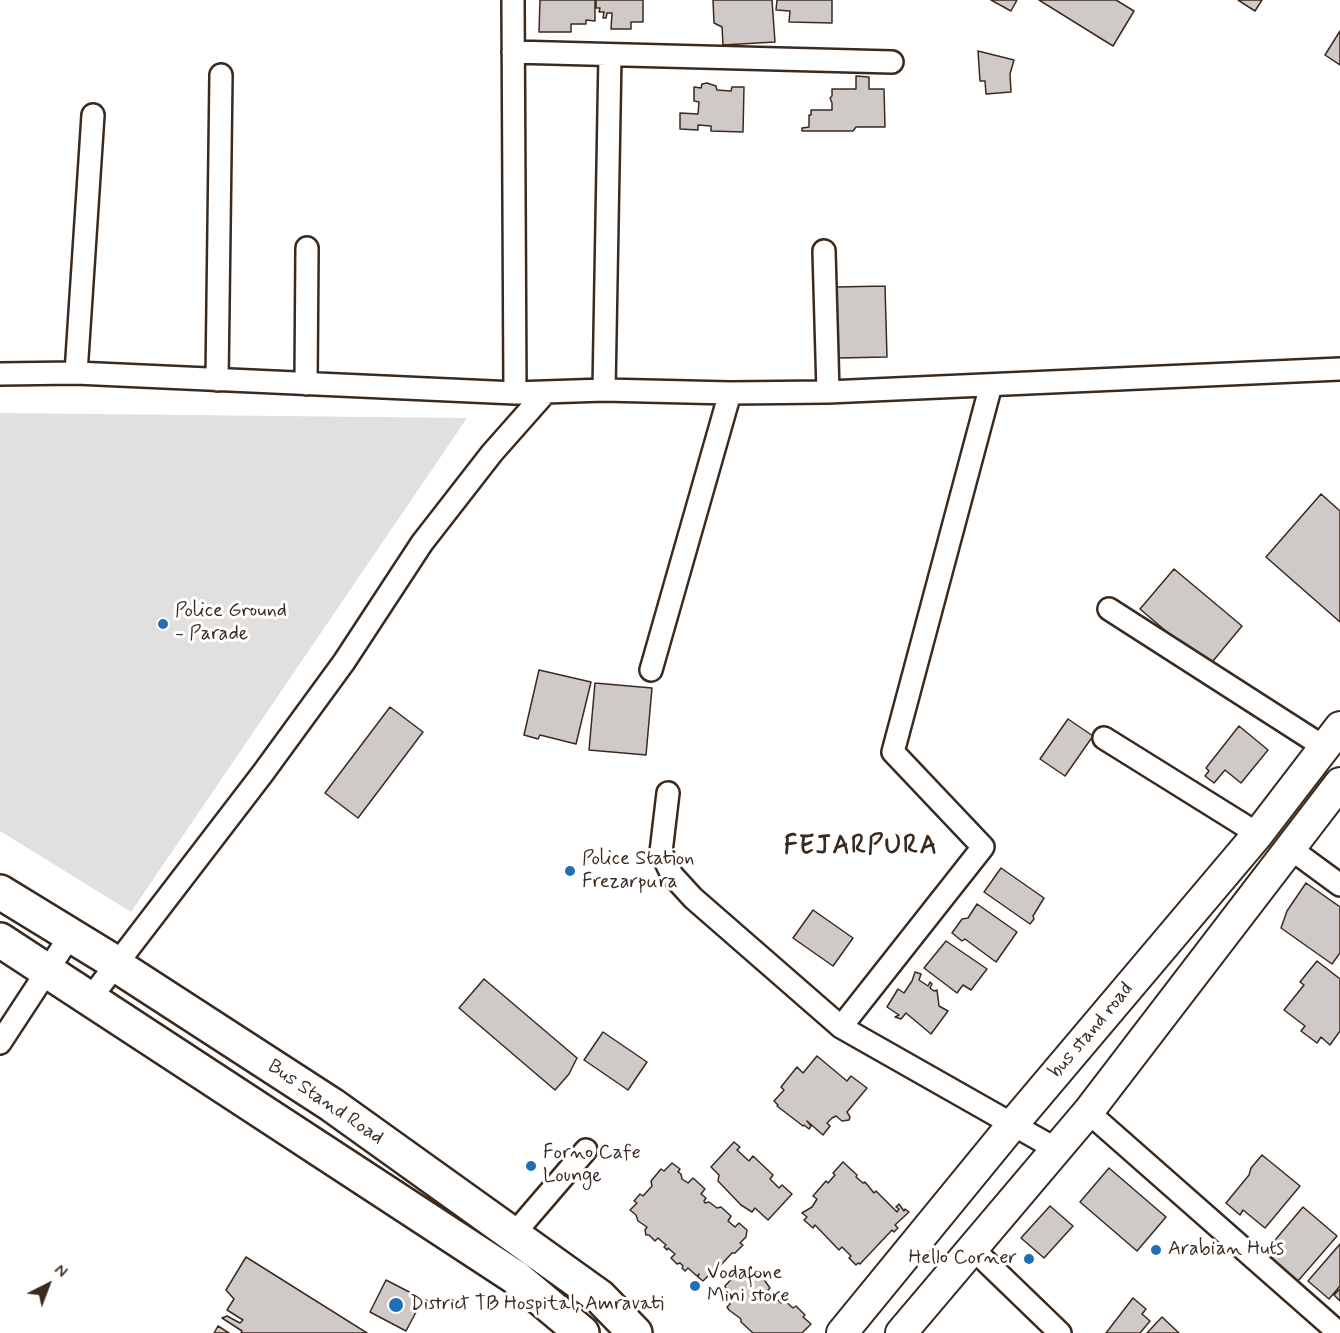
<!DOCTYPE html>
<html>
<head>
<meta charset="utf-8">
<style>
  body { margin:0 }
  #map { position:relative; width:1340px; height:1333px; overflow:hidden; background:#fff; font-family:Mynerve,sans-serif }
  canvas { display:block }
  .north { position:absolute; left:18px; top:1255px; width:60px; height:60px; -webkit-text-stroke:4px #fff; paint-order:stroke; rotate:42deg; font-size:16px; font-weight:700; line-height:24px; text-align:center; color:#3b2a1e }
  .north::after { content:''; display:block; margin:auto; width:21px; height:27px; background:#3b2a1e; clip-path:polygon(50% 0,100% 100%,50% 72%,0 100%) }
</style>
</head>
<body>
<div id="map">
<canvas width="1340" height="1333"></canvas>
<div class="north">N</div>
</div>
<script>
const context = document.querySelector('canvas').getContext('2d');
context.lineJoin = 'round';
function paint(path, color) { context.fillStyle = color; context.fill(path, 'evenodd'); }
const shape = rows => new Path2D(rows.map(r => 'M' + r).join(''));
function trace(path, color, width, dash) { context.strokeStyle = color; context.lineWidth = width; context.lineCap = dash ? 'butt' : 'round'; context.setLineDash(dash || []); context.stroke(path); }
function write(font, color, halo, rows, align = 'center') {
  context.font = font + ' Mynerve,sans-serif'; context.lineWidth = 6; context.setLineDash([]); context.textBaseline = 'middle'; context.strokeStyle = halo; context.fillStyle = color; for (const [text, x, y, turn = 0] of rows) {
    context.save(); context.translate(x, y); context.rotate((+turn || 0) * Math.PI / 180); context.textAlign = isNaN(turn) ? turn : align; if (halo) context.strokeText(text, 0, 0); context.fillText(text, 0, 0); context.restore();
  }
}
paint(shape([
  [0,413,467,418,131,912,0,831]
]), '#e2e0de');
const building = shape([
  [540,0,595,0,595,21,586,20,586,24,571,24,571,32,539,32,540,0],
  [596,0,643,0,643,22,631,22,631,29,611,29,612,13,607,13,606,18,603,18,604,12,599,12,600,8,596,8,596,0],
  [713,0,772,0,775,42,723,45,722,27,714,23,713,0],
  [777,0,832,0,832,23,789,22,790,11,776,10,777,0],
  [991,0,1017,0,1011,11,991,0],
  [1039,0,1116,0,1134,11,1113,46,1039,0],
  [1238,0,1262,0,1255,11,1238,0],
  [1340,31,1340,65,1325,55,1340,31],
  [978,51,1014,60,1010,74,1011,92,986,94,985,81,980,81,978,51],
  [856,76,869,77,869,89,884,89,885,127,856,127,853,131,802,131,802,128,809,127,809,115,811,115,811,110,832,110,832,103,830,98,832,96,832,89,856,89,856,76],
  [707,83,716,86,717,90,731,91,732,87,744,87,743,132,711,131,711,126,698,125,698,130,680,129,680,113,698,114,699,102,694,101,694,87,701,88,702,84,707,83],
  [885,286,887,357,838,358,837,287,885,286],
  [1321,494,1340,511,1340,622,1266,557,1321,494],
  [1174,569,1242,626,1208,667,1140,609,1174,569],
  [539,670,591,682,576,744,540,735,538,739,524,735,539,670],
  [595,683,652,688,646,755,589,750,595,683],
  [390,707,423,732,358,818,325,793,390,707],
  [1068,719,1093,736,1065,776,1040,759,1068,719],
  [1239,726,1268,750,1241,783,1225,770,1214,783,1205,776,1209,771,1206,768,1239,726],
  [1001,868,1044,898,1033,916,1034,919,1030,924,984,892,1001,868],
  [1306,883,1340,907,1340,953,1332,964,1281,928,1287,911,1306,883],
  [977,904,1017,932,996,962,965,939,962,941,952,933,962,919,968,918,977,904],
  [813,910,853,938,833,966,793,938,813,910],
  [946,941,987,969,971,990,963,985,957,993,924,968,946,941],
  [1317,961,1340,979,1340,1031,1330,1045,1321,1037,1317,1043,1301,1031,1305,1026,1284,1010,1304,985,1300,982,1317,961],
  [915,972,921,974,919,980,928,986,930,982,932,984,930,988,934,991,937,990,939,1006,948,1011,931,1034,906,1013,901,1019,895,1017,899,1015,887,1007,898,989,904,993,912,981,915,972],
  [484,979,577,1058,569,1074,555,1090,459,1008,484,979],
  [603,1032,647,1062,628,1090,584,1060,603,1032],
  [817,1056,847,1081,851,1076,867,1088,847,1112,850,1117,849,1120,842,1121,836,1116,832,1118,827,1123,830,1126,823,1135,807,1121,811,1126,809,1129,804,1125,803,1126,777,1106,778,1105,774,1101,784,1090,781,1087,797,1067,803,1073,817,1056],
  [734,1142,740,1147,737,1150,749,1161,753,1156,773,1175,770,1179,779,1188,782,1185,792,1194,768,1220,755,1208,752,1212,741,1205,718,1181,719,1175,711,1167,734,1142],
  [1262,1155,1300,1186,1265,1228,1243,1210,1240,1215,1226,1203,1249,1175,1251,1168,1262,1155],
  [843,1162,857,1175,856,1177,863,1183,865,1182,874,1193,876,1191,897,1212,899,1209,896,1207,899,1204,904,1211,905,1209,909,1212,895,1225,898,1228,894,1232,892,1230,860,1264,858,1263,856,1265,849,1258,851,1256,842,1247,839,1250,815,1225,813,1228,804,1220,807,1217,802,1213,812,1207,817,1199,813,1196,826,1181,828,1183,835,1175,833,1173,843,1162],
  [672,1163,680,1169,678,1172,681,1174,682,1179,688,1183,693,1178,705,1189,701,1194,706,1198,704,1201,705,1203,709,1202,717,1208,721,1207,731,1216,728,1221,735,1227,739,1223,747,1230,746,1237,740,1243,743,1245,735,1253,732,1253,718,1268,719,1270,714,1276,709,1275,703,1281,698,1277,699,1274,697,1276,688,1268,685,1271,682,1268,683,1266,680,1263,677,1264,671,1258,675,1254,668,1248,667,1250,664,1247,666,1245,658,1238,655,1241,649,1235,646,1235,645,1230,647,1227,638,1221,636,1215,630,1210,637,1203,634,1201,640,1194,643,1196,652,1186,651,1181,661,1169,664,1171,672,1163],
  [1109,1168,1166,1217,1137,1251,1080,1202,1109,1168],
  [1050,1206,1073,1226,1044,1258,1021,1238,1050,1206],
  [1303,1207,1337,1236,1298,1281,1265,1252,1303,1207],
  [1340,1244,1340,1286,1329,1299,1308,1281,1340,1244],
  [246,1257,367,1333,241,1333,242,1331,222,1318,227,1316,240,1323,243,1320,227,1310,234,1299,226,1290,246,1257],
  [751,1267,765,1281,770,1288,768,1290,781,1303,784,1300,793,1308,796,1306,805,1315,803,1317,811,1324,802,1333,753,1333,741,1322,741,1319,729,1310,727,1307,730,1304,722,1297,722,1293,726,1289,725,1286,739,1271,742,1274,740,1278,751,1267],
  [386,1280,423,1299,406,1331,370,1312,386,1280],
  [1340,1289,1340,1301,1334,1295,1340,1289],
  [1133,1298,1146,1309,1142,1314,1150,1321,1140,1333,1106,1333,1133,1298],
  [1162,1317,1179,1333,1147,1333,1162,1317],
  [218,1326,229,1333,214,1333,218,1326]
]);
paint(building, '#cfcac7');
trace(building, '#3b2a1e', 1.5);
const street = shape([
  [513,0,515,393],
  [513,52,892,62],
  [824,251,828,392],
  [76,373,93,115],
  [0,374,76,373,515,393,604,390,730,393,828,392,1340,369],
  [217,380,221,75],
  [306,384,307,248],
  [604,390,610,55],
  [1109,609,1324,747],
  [651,670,730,393],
  [1104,738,1258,834],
  [668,793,661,852,672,875,693,898,841,1027,1056,1149],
  [1291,849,1340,885],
  [89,1000,263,773,344,662,422,543,492,453,545,393],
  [841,1027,983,847,893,752,991,385],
  [0,1043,70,936],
  [1088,1112,1339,1333],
  [513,1235,586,1150],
  [973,1249,1060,1333]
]);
const secondary = shape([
  [842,1333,1013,1124,1258,834,1340,727],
  [901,1333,1088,1112,1340,783]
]);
const primary = shape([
  [0,892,116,963,119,967,332,1105,600,1297,635,1333],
  [0,940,515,1277,582,1333]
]);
trace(street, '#3b2a1e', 26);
trace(secondary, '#3b2a1e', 34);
trace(primary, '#3b2a1e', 38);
trace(street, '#fff', 21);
trace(secondary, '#fff', 30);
trace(primary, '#fff', 33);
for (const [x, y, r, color] of [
  [163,624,6,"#1f6fb2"],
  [570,871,6,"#1f6fb2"],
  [531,1166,6,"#1f6fb2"],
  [1156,1250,6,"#1f6fb2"],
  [1029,1259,6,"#1f6fb2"],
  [695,1286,6,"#1f6fb2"],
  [396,1305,8,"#1f6fb2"]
]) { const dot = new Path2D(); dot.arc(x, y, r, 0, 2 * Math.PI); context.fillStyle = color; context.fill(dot); trace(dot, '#fff', 2); }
write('20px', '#3b2a1e', '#fff', [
  ["Police Ground",175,612],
  ["- Parade",175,635],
  ["Police Station",582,860],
  ["Frezarpura",582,883],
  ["Forno Cafe",543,1154],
  ["Lounge",543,1177],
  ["Arabian Huts",1168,1250],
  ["Hello Corner",1017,1259,"right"],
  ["Vodafone",707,1274],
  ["Mini store",707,1297],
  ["District TB Hospital, Amravati",410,1305]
], 'left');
write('20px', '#3b2a1e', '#fff', [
  ["bus stand road",1092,1031,-50],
  ["Bus Stand Road",325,1103,34]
]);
context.letterSpacing = '1.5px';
write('bold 26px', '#3b2a1e', '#fff', [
  ["FEJARPURA",861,848]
]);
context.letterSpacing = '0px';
</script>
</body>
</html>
